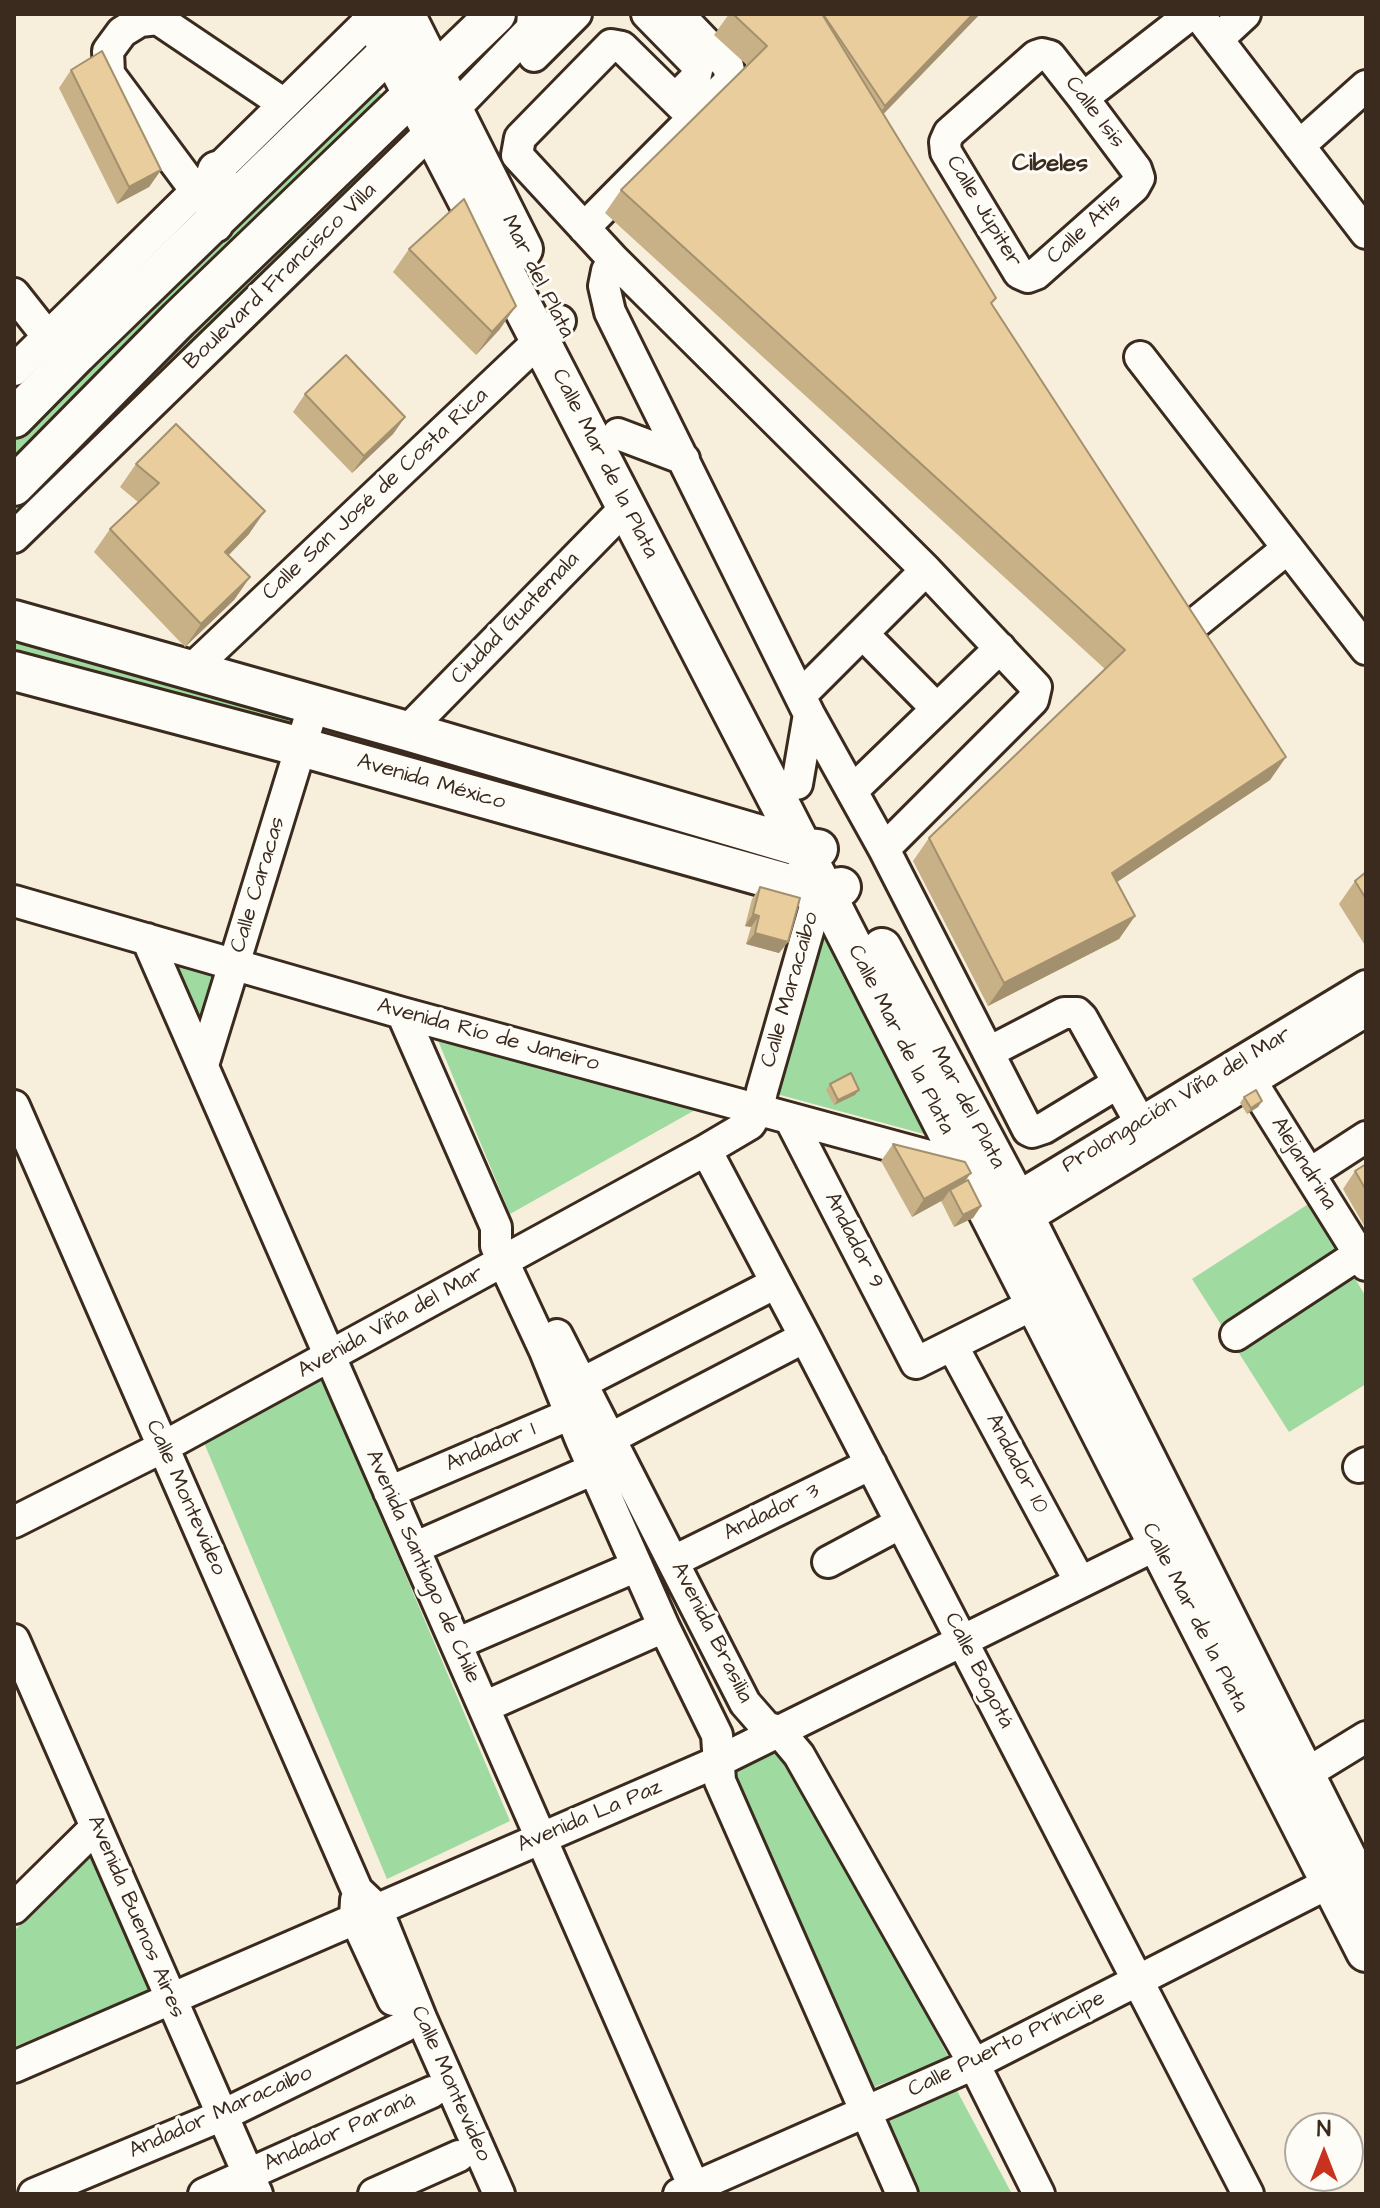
<!DOCTYPE html>
<html>
<head>
<meta charset="utf-8">
<style>
  body { margin:0 }
  #map { position:relative; width:1380px; height:2208px; overflow:hidden; background:#f7eedc; font-family:"Architects Daughter",sans-serif }
  canvas { display:block }
  .frame { position:absolute; inset:0; border:16px solid #3b2a1e; pointer-events:none }
  .north { position:absolute; left:1284px; top:2112px; width:80px; height:80px; box-sizing:border-box; background:#fdfcf7; border:2px solid #afa8a0; border-radius:50%; rotate:0deg; font-size:22px; font-weight:700; line-height:32px; text-align:center; color:#3b2a1e }
  .north::after { content:''; display:block; margin:auto; width:28px; height:36px; background:#c8321e; clip-path:polygon(50% 0,100% 100%,50% 72%,0 100%) }
</style>
</head>
<body>
<div id="map">
<canvas width="1380" height="2208"></canvas>
<div class="frame"></div>
<div class="north">N</div>
</div>
<script>
const context = document.querySelector('canvas').getContext('2d');
context.lineJoin = 'round';
function paint(path, color) { context.fillStyle = color; context.fill(path, 'evenodd'); }
const shape = rows => new Path2D(rows.map(r => 'M' + r).join(''));
function trace(path, color, width, dash) { context.strokeStyle = color; context.lineWidth = width; context.lineCap = dash ? 'butt' : 'round'; context.setLineDash(dash || []); context.stroke(path); }
function write(font, color, halo, rows, align = 'center') {
  context.font = font + ' "Architects Daughter",sans-serif'; context.lineWidth = 6; context.setLineDash([]); context.textBaseline = 'middle'; context.strokeStyle = halo; context.fillStyle = color; for (const [text, x, y, turn = 0] of rows) {
    context.save(); context.translate(x, y); context.rotate((+turn || 0) * Math.PI / 180); context.textAlign = isNaN(turn) ? turn : align; if (halo) context.strokeText(text, 0, 0); context.fillText(text, 0, 0); context.restore();
  }
}
paint(shape([
  [371,88,383,95,316,158,296,189,14,473,14,437,48,400],
  [396,124,408,133,14,521,14,500],
  [14,630,289,712,288,723,283,729,14,661],
  [324,724,771,850,775,861,322,738,320,730],
  [823,923,935,1137,773,1093],
  [168,948,227,964,200,1023],
  [432,1026,704,1105,510,1214],
  [1310,1203,1366,1297,1366,1384,1289,1432,1192,1279],
  [321,1376,510,1821,387,1879,202,1438],
  [783,1744,949,2058,869,2089,725,1769],
  [90,1856,156,1988,14,2047,14,1931],
  [955,2087,1012,2194,912,2194,881,2126]
]), '#9fdaa0');
const minor = shape([
  [647,14,698,66,695,79,675,99],
  [1198,14,1366,233],
  [1218,39,1245,14],
  [1042,54,1050,56,1083,98,1136,169,1139,178,1134,187,1036,274,1028,277,1019,273,946,152,945,142,949,133,1036,56,1042,54],
  [534,56,576,14],
  [1083,98,1191,14],
  [694,118,622,47,611,45,520,138,517,155,613,259,926,570,1036,687,1033,700,884,849],
  [1299,146,1366,86],
  [196,191,109,74,108,51,122,32,140,21,158,19,284,104],
  [584,228,728,83,730,75,728,66,678,14],
  [613,259,607,271,604,286,610,312,809,714,884,849,1028,1130,1032,1132,1044,1128,1118,1083],
  [14,294,48,337],
  [1140,357,1366,649],
  [14,370,376,14],
  [618,434,684,459],
  [14,537,453,110,546,14],
  [1187,630,1288,548],
  [863,634,937,709],
  [192,669,560,321],
  [801,695,926,570],
  [407,731,626,507],
  [797,784,809,714],
  [852,791,1000,648],
  [14,901,402,1013,929,1156],
  [147,939,697,2194],
  [402,1013,496,1227,496,1246,545,1351,581,1440,664,1627,717,1735,720,1781,902,2194],
  [989,1052,1064,1013,1077,1013,1082,1018,1141,1124],
  [203,1065,314,704],
  [1241,1065,1366,1265],
  [14,1106,357,1890,377,1909,421,2018,499,2194],
  [790,1119,916,1363,1034,1304],
  [706,1150,805,1337,1248,2194],
  [1309,1174,1366,1137],
  [998,1209,1366,986],
  [1007,1230,1366,1011],
  [557,1335,745,1703,766,1727,779,1731,799,1755,974,2064,1039,2194],
  [1236,1335,1359,1254],
  [952,1345,1080,1582],
  [582,1383,776,1283],
  [611,1438,805,1337],
  [1359,1467,1366,1463],
  [389,1492,587,1407],
  [14,1522,163,1447,706,1150,750,1124,758,1111,762,1091,814,910,825,891],
  [414,1548,594,1469],
  [674,1561,871,1464],
  [828,1562,901,1523],
  [14,1640,257,2194],
  [456,1644,637,1566],
  [484,1707,664,1627],
  [1304,1775,1366,1737],
  [356,1900,355,1918,393,2000],
  [14,1908,96,1827],
  [14,2067,717,1762,1156,1545],
  [34,2194,223,2115,405,2026],
  [204,2194,432,2092],
  [374,2194,459,2156],
  [679,2194,974,2064,1329,1883]
]);
const major = shape([
  [371,14,784,812,1366,1952],
  [405,14,523,249],
  [536,26,537,14],
  [214,223,217,171],
  [14,418,77,354,406,35],
  [14,486,179,319,496,14],
  [14,620,407,731,747,831,801,847,818,849],
  [14,671,301,747,811,890,825,891,841,887],
  [882,948,1007,1182,1366,1896]
]);
trace(minor, '#3b2a1e', 36);
trace(major, '#3b2a1e', 44);
trace(minor, '#fdfcf7', 30);
trace(major, '#fdfcf7', 38);
paint(shape([
  [729,14,980,14,883,114,992,304,1286,757,1270,780,1117,882,1135,916,1119,939,988,1006,913,861,929,838,1105,669,605,213,621,190,748,66,714,35],
  [71,70,161,170,149,187,117,204,59,88],
  [409,249,500,329,476,355,393,272],
  [305,394,405,417,393,434,352,473,293,412],
  [136,464,249,534,229,555,250,577,234,600,185,647,94,552,110,529,138,502,120,487],
  [1366,872,1366,947,1339,904,1355,881],
  [760,887,788,942,779,953,746,944,751,927,745,926,752,899],
  [830,1084,855,1095,834,1105,826,1090],
  [1244,1097,1262,1101,1258,1107,1247,1114,1240,1103],
  [893,1144,966,1181,981,1206,973,1218,954,1227,941,1201,943,1200,912,1217,881,1161],
  [1366,1164,1366,1229,1343,1189,1355,1171]
]), '#c8b087');
paint(shape([
  [973,14,980,14,869,129,885,106],
  [161,170,149,187,117,204,129,187],
  [516,306,500,329,476,355,492,332],
  [405,417,393,434,352,473,364,456],
  [265,511,249,534,209,575,225,552],
  [250,577,234,600,185,647,201,624],
  [1286,757,1270,780,1096,896,1112,873],
  [753,914,759,916,751,927,745,926],
  [1135,916,1119,939,988,1006,1004,983],
  [755,933,788,942,779,953,746,944],
  [859,1090,855,1095,834,1105,838,1100],
  [1262,1101,1258,1107,1247,1114,1251,1108],
  [971,1173,959,1190,950,1190,943,1200,912,1217,924,1199],
  [981,1206,973,1218,954,1227,963,1215]
]), '#a3906e');
const building = shape([
  [733,14,822,14,996,298,991,303,1286,757,1112,873,1135,916,1004,983,929,838,1125,650,621,190,767,46,733,14],
  [823,14,973,14,885,106,823,14],
  [102,51,161,170,129,187,71,70,102,51],
  [464,199,516,306,492,332,409,249,464,199],
  [346,355,405,417,364,456,305,394,346,355],
  [176,424,265,511,225,552,250,577,201,624,110,529,159,483,136,464,176,424],
  [1366,872,1366,899,1355,881,1366,872],
  [760,887,800,898,788,942,755,933,759,916,753,914,760,887],
  [851,1073,859,1090,838,1100,830,1084,851,1073],
  [1256,1090,1262,1101,1251,1108,1244,1097,1256,1090],
  [893,1144,965,1162,971,1173,924,1199,893,1144],
  [1366,1164,1366,1190,1355,1171,1366,1164],
  [968,1180,981,1206,963,1215,950,1190,968,1180]
]);
paint(building, '#e9cd9d');
trace(building, '#a3906e', 2);
write('22px', '#3b2a1e', '#fdfcf7', [
  ["Calle Isis",1094,113,53],
  ["Calle Júpiter",983,212,59],
  ["Calle Atis",1085,230,-42],
  ["Boulevard Francisco Villa",281,277,-44],
  ["Mar del Plata",537,277,63],
  ["Calle Mar de la Plata",604,464,63],
  ["Calle San José de Costa Rica",376,495,-43],
  ["Ciudad Guatemala",516,619,-46],
  ["Avenida México",431,783,16],
  ["Calle Caracas",259,885,-73],
  ["Calle Maracaibo",791,990,-74],
  ["Avenida Río de Janeiro",488,1036,15],
  ["Calle Mar de la Plata",900,1040,63],
  ["Prolongación Viña del Mar",1177,1101,-31],
  ["Mar del Plata",967,1108,62],
  ["Alejandrina",1303,1164,58],
  ["Andador 9",853,1241,63],
  ["Avenida Viña del Mar",391,1323,-29],
  ["Andador 1",491,1448,-23],
  ["Andador 10",1016,1464,62],
  ["Calle Montevideo",185,1498,66],
  ["Andador 3",772,1513,-26],
  ["Avenida Santiago de Chile",422,1567,66],
  ["Calle Mar de la Plata",1194,1618,63],
  ["Avenida Brasilia",711,1633,63],
  ["Calle Bogotá",978,1671,63],
  ["Avenida La Paz",590,1817,-23],
  ["Avenida Buenos Aires",135,1917,67],
  ["Calle Puerto Príncipe",1007,2045,-26],
  ["Calle Montevideo",450,2084,66],
  ["Andador Maracaibo",221,2113,-24],
  ["Andador Paraná",340,2133,-24]
]);
write('bold 24px', '#3b2a1e', '#fdfcf7', [
  ["Cibeles",1050,165]
]);
</script>
</body>
</html>
